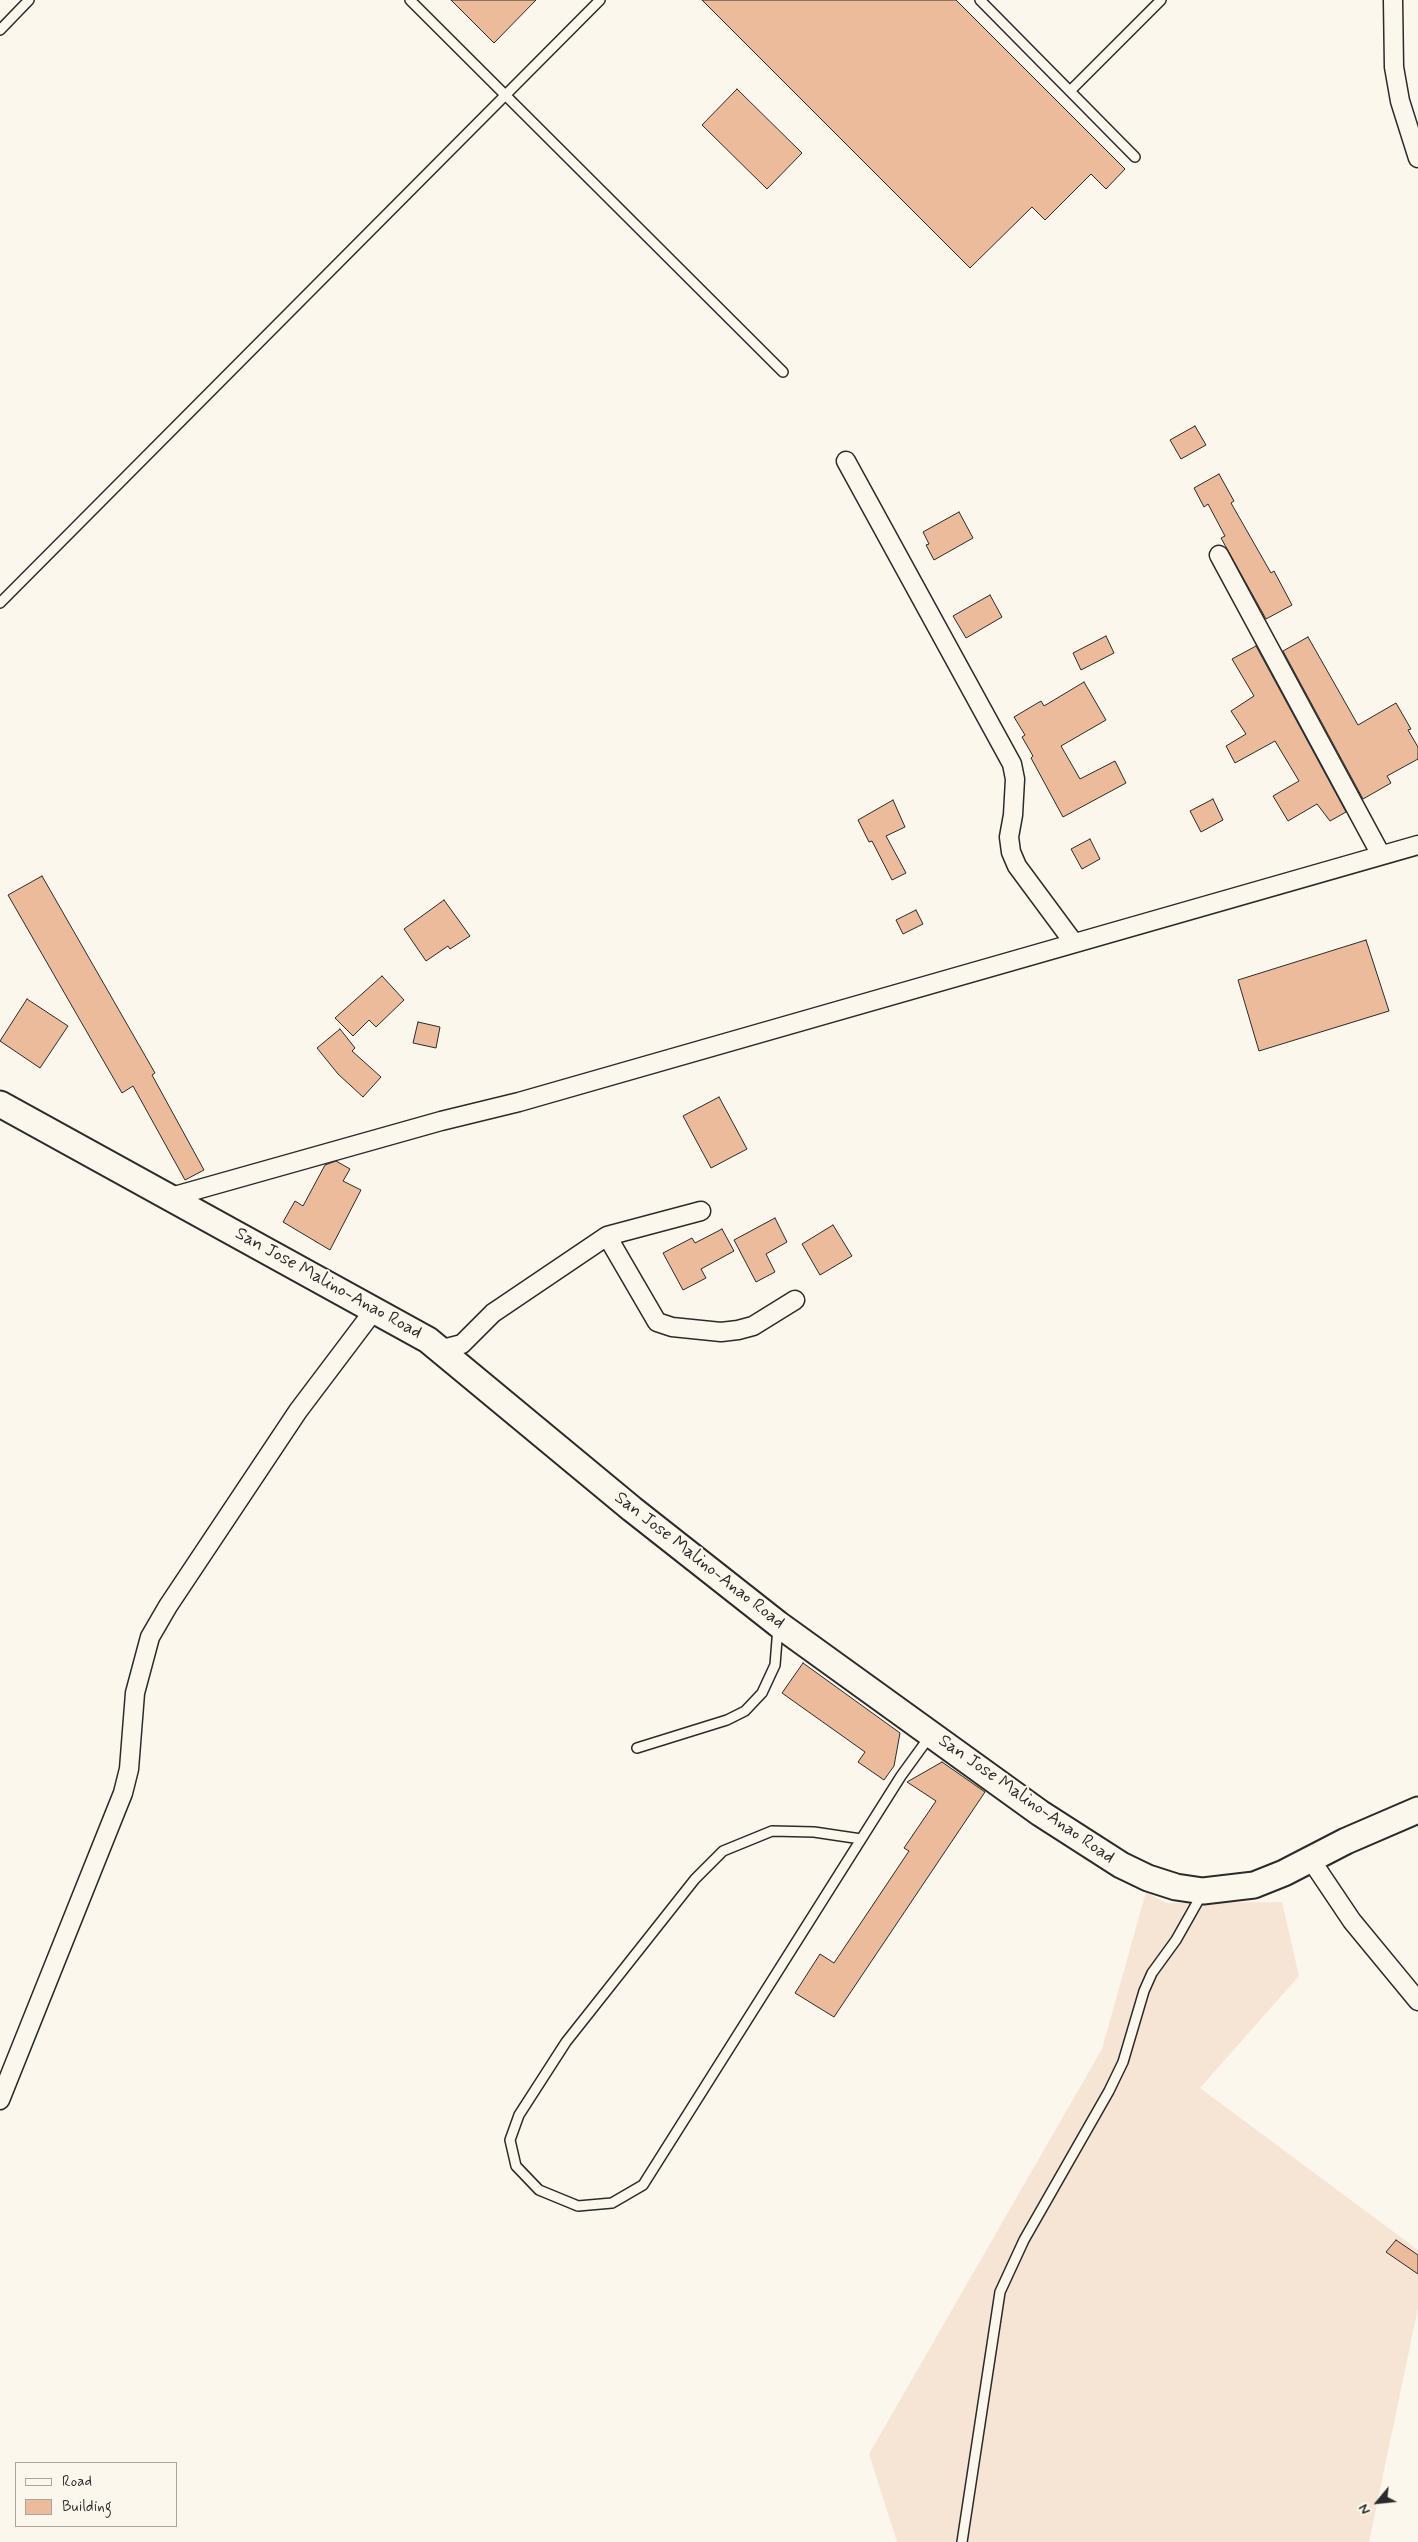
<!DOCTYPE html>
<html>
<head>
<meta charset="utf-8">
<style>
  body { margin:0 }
  #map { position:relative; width:1418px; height:2542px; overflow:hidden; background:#fbf7ec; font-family:Mynerve,sans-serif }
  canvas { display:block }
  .legend { position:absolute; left:15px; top:2462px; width:162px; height:65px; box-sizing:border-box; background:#fbf7ec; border:1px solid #a8a59f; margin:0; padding:6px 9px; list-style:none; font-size:15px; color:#2b2b2b }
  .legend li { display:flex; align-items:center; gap:10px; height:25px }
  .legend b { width:25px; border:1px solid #a8a59f }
  .north { position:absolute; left:1353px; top:2477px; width:50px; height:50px; -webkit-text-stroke:4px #fbf7ec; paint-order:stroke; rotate:242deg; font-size:14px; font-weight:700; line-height:20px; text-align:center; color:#2b2b2b }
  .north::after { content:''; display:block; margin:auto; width:18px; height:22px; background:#2b2b2b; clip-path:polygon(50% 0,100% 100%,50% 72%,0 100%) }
</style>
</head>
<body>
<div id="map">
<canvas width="1418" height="2542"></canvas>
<ul class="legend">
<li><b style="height:6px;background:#fbf7ec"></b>Road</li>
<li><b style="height:14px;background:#ebbb9b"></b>Building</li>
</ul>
<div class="north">N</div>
</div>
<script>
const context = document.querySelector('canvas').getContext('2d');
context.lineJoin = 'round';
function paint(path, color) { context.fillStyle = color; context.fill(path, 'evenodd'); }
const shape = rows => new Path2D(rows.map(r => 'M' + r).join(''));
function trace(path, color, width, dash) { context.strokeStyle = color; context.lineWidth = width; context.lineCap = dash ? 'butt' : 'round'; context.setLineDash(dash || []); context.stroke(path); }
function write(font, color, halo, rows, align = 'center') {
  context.font = font + ' Mynerve,sans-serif'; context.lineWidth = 4; context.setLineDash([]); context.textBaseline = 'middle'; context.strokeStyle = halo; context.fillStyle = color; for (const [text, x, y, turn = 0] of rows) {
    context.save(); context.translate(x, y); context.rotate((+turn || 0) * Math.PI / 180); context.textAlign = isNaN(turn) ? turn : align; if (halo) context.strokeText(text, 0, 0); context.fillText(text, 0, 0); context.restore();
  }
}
paint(shape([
  [1146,1892,1166,1903,1282,1902,1299,1976,1200,2088,1418,2250,1418,2308,1369,2542,897,2542,869,2454,1102,2049]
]), '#f6e5d4');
const building = shape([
  [451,0,536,0,494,43,451,0],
  [702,0,956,0,1125,169,1106,189,1091,174,1045,220,1032,207,970,268,702,0],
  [737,89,802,153,767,189,702,125,737,89],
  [1195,426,1206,445,1181,459,1170,440,1195,426],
  [1219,474,1234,501,1231,503,1271,573,1274,571,1292,605,1266,619,1221,538,1225,536,1208,504,1204,507,1194,488,1219,474],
  [959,512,973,538,934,560,926,545,929,544,923,532,959,512],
  [990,595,1002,617,966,638,953,616,990,595],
  [1106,636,1114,653,1081,670,1073,653,1106,636],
  [1308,637,1358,725,1396,703,1411,729,1408,730,1418,747,1418,759,1387,776,1391,783,1363,799,1283,651,1308,637],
  [1256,646,1346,812,1330,821,1317,804,1288,821,1273,796,1299,781,1275,741,1235,763,1226,746,1246,734,1231,711,1254,696,1232,659,1256,646],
  [1084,682,1106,720,1061,746,1080,779,1115,761,1126,783,1063,817,1031,758,1033,756,1022,737,1025,735,1014,717,1041,701,1044,706,1084,682],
  [1213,799,1223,820,1201,832,1190,811,1213,799],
  [893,800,905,827,886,836,906,873,892,880,872,841,869,842,858,820,893,800],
  [1090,839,1100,859,1082,869,1071,849,1090,839],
  [42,876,155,1073,152,1075,204,1170,185,1180,133,1086,122,1093,8,895,42,876],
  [444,900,470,936,450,949,448,946,426,961,404,929,444,900],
  [916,910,923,924,903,934,896,920,916,910],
  [1366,940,1389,1011,1259,1051,1238,980,1366,940],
  [382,976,404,1000,376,1027,369,1020,353,1036,335,1018,382,976],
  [27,999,68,1026,40,1068,0,1041,27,999],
  [418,1022,440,1027,436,1048,413,1043,418,1022],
  [340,1029,355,1048,352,1051,381,1077,363,1097,338,1074,317,1048,340,1029],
  [719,1097,747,1149,711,1168,683,1116,719,1097],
  [336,1161,350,1169,343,1181,361,1190,330,1250,283,1222,295,1201,303,1206,325,1165,336,1161],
  [775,1218,787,1242,766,1254,775,1272,756,1282,734,1240,775,1218],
  [833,1225,852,1256,820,1275,802,1244,833,1225],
  [722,1229,734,1251,701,1269,706,1278,683,1290,663,1253,692,1238,695,1243,722,1229],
  [803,1663,900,1733,894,1766,884,1780,858,1762,865,1752,782,1693,803,1663],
  [942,1762,985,1792,834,2017,795,1993,820,1954,834,1963,909,1851,904,1848,936,1801,907,1782,942,1762],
  [1396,2240,1418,2255,1418,2274,1386,2252,1396,2240]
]);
paint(building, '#ebbb9b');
trace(building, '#2b2b2b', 1);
const service = shape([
  [410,0,783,372],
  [980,0,1135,157],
  [0,30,29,0],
  [1070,91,1161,0],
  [0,603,600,0],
  [637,1748,727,1720,745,1711,762,1693,775,1665,778,1627],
  [861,1839,814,1832,772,1831,723,1851,695,1879,566,2042,519,2115,510,2140,516,2166,539,2190,578,2206,612,2203,643,2185,901,1776,930,1736],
  [962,2542,1000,2292,1024,2240,1109,2091,1123,2062,1144,1991,1152,1973,1176,1940,1202,1894]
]);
const minor = shape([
  [1393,0,1394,67,1400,101,1418,158],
  [846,461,1012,764,1015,779,1013,815,1009,837,1011,852,1017,866,1074,943],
  [1219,555,1381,855],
  [171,1197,441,1121,519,1102,1418,845],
  [607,1236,701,1211],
  [439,1350,462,1344,493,1313,607,1236,657,1322,672,1327,721,1332,738,1330,753,1326,795,1300],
  [1311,1860,1352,1921,1418,2001],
  [0,2100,123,1793,129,1769,135,1693,150,1637,168,1606,298,1411,375,1309]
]);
const secondary = shape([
  [0,1104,428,1340,632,1509,778,1624,1040,1813,1121,1865,1148,1878,1176,1887,1203,1891,1254,1885,1284,1873,1346,1841,1418,1810]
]);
trace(service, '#2b2b2b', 12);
trace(minor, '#2b2b2b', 21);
trace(secondary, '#2b2b2b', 29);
trace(service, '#fbf7ec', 9);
trace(minor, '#fbf7ec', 18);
trace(secondary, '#fbf7ec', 25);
write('18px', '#2b2b2b', '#fbf7ec', [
  ["San Jose Malino-Anao Road",328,1284,29],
  ["San Jose Malino-Anao Road",699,1561,38],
  ["San Jose Malino-Anao Road",1026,1800,35]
]);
</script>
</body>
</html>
